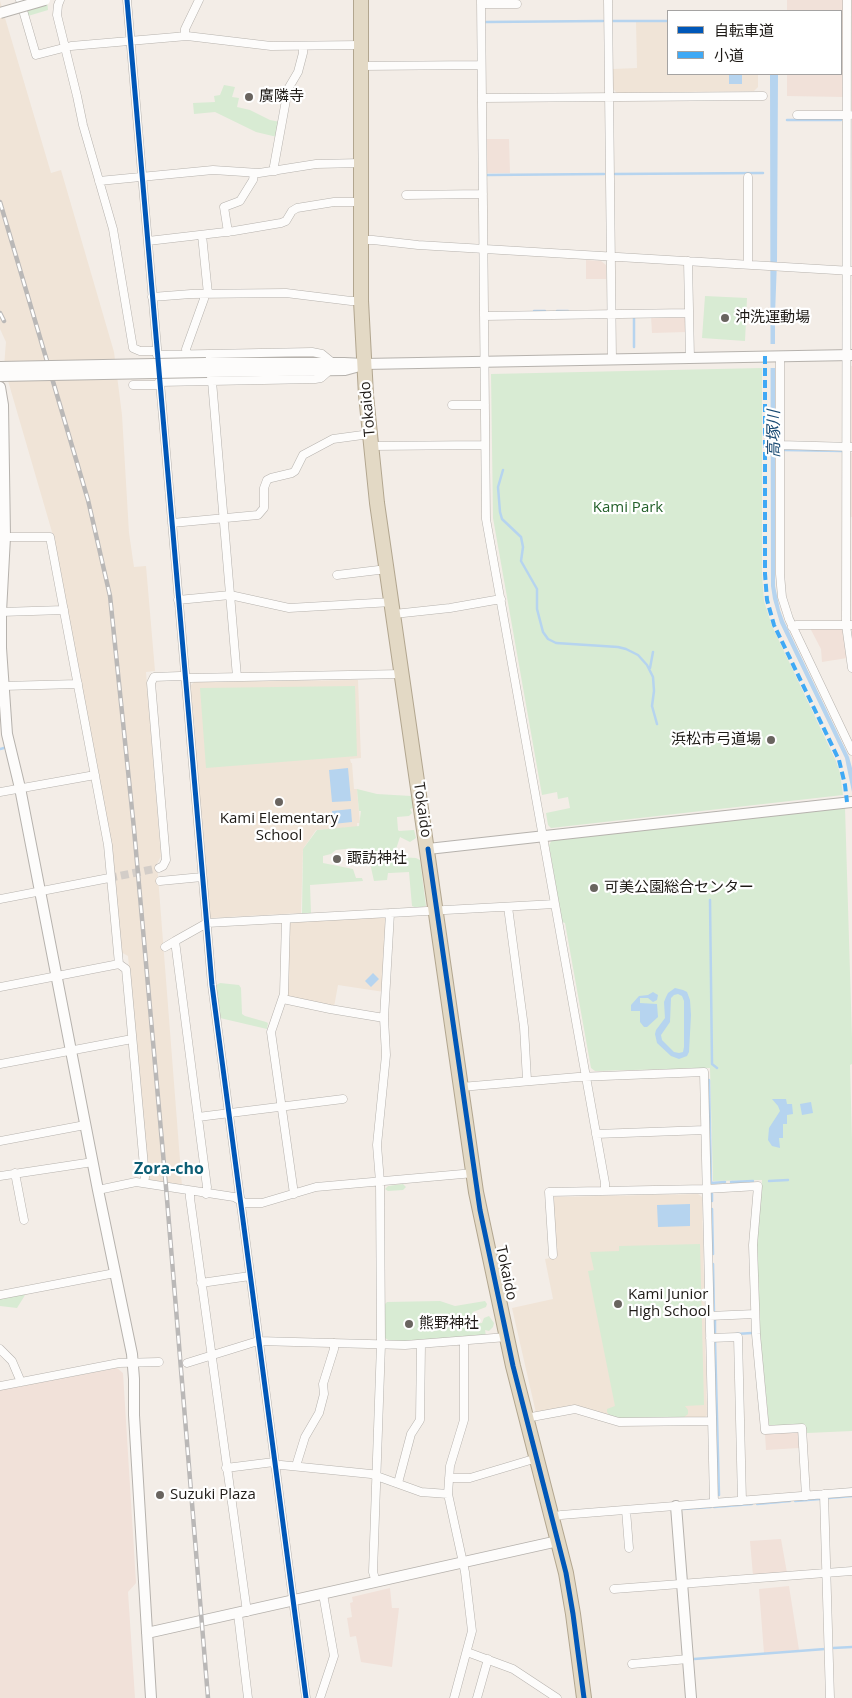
<!DOCTYPE html>
<html>
<head>
<meta charset="utf-8">
<style>
  body { margin:0 }
  #map { position:relative; width:852px; height:1698px; overflow:hidden; background:#f3ede7; font-family:"Open Sans","Noto Sans JP",sans-serif }
  canvas { display:block }
  .legend { position:absolute; left:667px; top:10px; width:175px; height:65px; box-sizing:border-box; background:#fff; border:1px solid #a5a3a2; margin:0; padding:6px 9px; list-style:none; font-size:15px; color:#1e1a16 }
  .legend li { display:flex; align-items:center; gap:10px; height:25px }
  .legend b { width:25px; border:1px solid #a5a3a2 }
</style>
</head>
<body>
<div id="map">
<canvas width="852" height="1698"></canvas>
<ul class="legend">
<li><b style="height:6px;background:#0057b8"></b>自転車道</li>
<li><b style="height:6px;background:#3fa9f5"></b>小道</li>
</ul>
</div>
<script>
const context = document.querySelector('canvas').getContext('2d');
context.lineJoin = 'round';
function paint(path, color) { context.fillStyle = color; context.fill(path, 'evenodd'); }
const shape = rows => new Path2D(rows.map(r => 'M' + r).join(''));
function trace(path, color, width, dash) { context.strokeStyle = color; context.lineWidth = width; context.lineCap = dash ? 'butt' : 'round'; context.setLineDash(dash || []); context.stroke(path); }
function write(font, color, halo, rows, align = 'center') {
  context.font = font + ' "Open Sans","Noto Sans JP",sans-serif'; context.lineWidth = 4.5; context.setLineDash([]); context.textBaseline = 'middle'; context.strokeStyle = halo; context.fillStyle = color; for (const [text, x, y, turn = 0] of rows) {
    context.save(); context.translate(x, y); context.rotate((+turn || 0) * Math.PI / 180); context.textAlign = isNaN(turn) ? turn : align; if (halo) context.strokeText(text, 0, 0); context.fillText(text, 0, 0); context.restore();
  }
}
paint(shape([
  [787,0,844,0,844,97,787,96,787,74,841,74,841,11,787,11],
  [850,0,852,0,852,112,850,112],
  [487,139,509,139,510,173,487,173],
  [586,260,601,261,606,265,606,279,586,279],
  [651,316,687,316,687,332,652,333],
  [850,366,852,366,852,444,849,442],
  [849,453,852,453,852,517,849,517],
  [841,627,843,629,847,658,822,662,821,649,810,628],
  [117,1368,123,1373,136,1583,128,1592,135,1698,0,1698,0,1390],
  [799,1432,799,1448,766,1450,765,1434],
  [781,1539,787,1573,753,1576,750,1541],
  [789,1586,799,1650,764,1653,759,1589],
  [390,1588,392,1608,399,1608,392,1667,361,1662,356,1636,350,1637,347,1618,352,1617,350,1603,353,1602,352,1597]
]), '#f1e1d9');
paint(shape([
  [0,1,51,173,61,170,114,352,122,415,129,533,134,567,146,566,155,671,146,672,161,856,157,864,182,1186,148,1181,128,956,121,952,100,781,52,532,4,367,6,342,0,329],
  [636,22,668,22,668,74,758,74,758,87,754,91,617,93,613,89,613,69,637,68],
  [358,680,361,758,350,759,351,763,352,763,354,789,357,789,360,823,357,823,357,827,316,830,303,849,301,913,211,918,209,917,189,687,194,682],
  [387,916,384,945,384,992,338,985,334,1007,289,998,287,995,289,924,291,922],
  [698,1194,702,1197,707,1415,704,1418,620,1418,575,1406,536,1413,512,1308,553,1299,545,1259,556,1257,552,1197]
]), '#f0e4d7');
paint(shape([
  [24,0,47,0,48,10,28,16],
  [224,85,235,87,232,97,239,98,237,107,250,110,270,120,280,122,277,137,256,132,215,112,194,114,193,103,215,102,214,96,220,95],
  [705,296,747,298,745,341,702,338],
  [762,368,762,574,764,601,772,626,836,761,840,773,843,795,551,828,548,825,546,813,570,808,568,797,558,799,557,792,542,795,493,518,491,374],
  [355,686,357,756,206,768,200,688],
  [357,789,377,794,411,796,413,808,410,809,412,813,409,816,397,817,398,830,399,831,414,830,416,838,410,842,400,837,394,855,396,857,416,858,420,860,426,906,417,908,412,906,409,872,390,873,388,873,387,880,374,881,370,863,360,850,354,848,336,850,331,854,323,856,323,863,353,869,356,878,362,878,363,881,310,885,311,913,302,914,303,849,317,830,359,826,361,811,359,811],
  [845,807,852,1039,852,1064,850,1065,852,1141,852,1431,807,1433,805,1424,769,1426,760,1334,757,1245,762,1180,713,1181,710,1068,595,1071,591,1068,565,923,562,922,549,845,552,840],
  [220,983,239,985,241,988,242,1014,245,1016,266,1022,268,1023,267,1029,220,1018,216,985],
  [403,1184,406,1187,403,1190,388,1191,385,1189,388,1186],
  [700,1244,704,1405,685,1406,688,1410,688,1414,683,1418,626,1419,610,1416,607,1412,607,1409,615,1406,588,1271,594,1270,590,1252,619,1251,619,1246],
  [27,1292,17,1308,0,1306,0,1297],
  [440,1301,455,1306,485,1301,487,1304,486,1307,473,1312,468,1324,482,1323,484,1318,489,1316,494,1323,493,1327,489,1331,485,1330,486,1336,405,1342,390,1341,385,1338,384,1305,387,1302]
]), '#d8ebd3');
paint(shape([
  [770,74,778,74,777,261,775,315,775,586,780,610,784,621,849,757,852,768,852,792,845,758,780,623,773,599,771,586],
  [729,75,742,75,742,84,729,84],
  [348,768,351,801,332,802,329,770],
  [351,809,352,822,333,824,332,811],
  [373,973,379,979,371,987,365,981],
  [675,988,683,990,687,992,690,1000,691,1015,689,1052,687,1056,679,1059,671,1056,657,1043,655,1034,656,1030,665,1018,664,1002,666,997,668,993],
  [678,994,682,996,684,1001,684,1047,683,1052,679,1053,674,1052,662,1040,661,1035,670,1022,671,998,674,995],
  [653,992,658,995,657,1000,653,1002,648,998,640,998,640,1003,657,1004,658,1017,647,1027,644,1027,640,1022,640,1011,631,1011,631,1005,639,996,648,995],
  [772,1099,786,1099,787,1104,792,1104,793,1114,787,1115,787,1124,783,1124,783,1138,779,1138,780,1148,772,1146,768,1140,769,1128,780,1111,778,1106],
  [811,1102,813,1113,802,1115,800,1104],
  [690,1204,690,1226,658,1227,657,1205]
]), '#b6d4ef');
paint(shape([
  [769,344,778,344,778,368,769,368]
]), '#f3ede7');
trace(shape([
  [613,21,668,21],
  [486,22,603,21],
  [787,120,841,120],
  [615,174,763,173],
  [487,175,604,174],
  [534,311,545,311],
  [557,311,568,311],
  [634,317,634,347],
  [785,450,842,451],
  [503,470,498,487,500,512,502,519,521,537,523,547,521,561,537,589,537,609,543,632,548,639,556,643,618,647,626,649,638,655,647,665,653,677,654,691,652,706,657,724],
  [650,668,653,652],
  [0,749,4,748],
  [710,900,712,1064,717,1068],
  [709,1080,711,1183],
  [769,1181,788,1180],
  [731,1182,753,1181],
  [711,1183,725,1182],
  [712,1194,712,1201],
  [712,1209,713,1254],
  [713,1264,714,1314],
  [715,1318,715,1335],
  [736,1334,752,1333],
  [715,1340,719,1495],
  [829,1498,852,1496],
  [795,1501,820,1499],
  [757,1504,790,1501],
  [714,1507,752,1504],
  [683,1509,711,1507],
  [833,1648,852,1647],
  [694,1659,825,1649]
]), '#b6d4ef', 2.5);
trace(shape([
  [109,878,159,868]
]), '#d3cdc8', 8, [8, 4]);
const street = shape([
  [20,0,36,55,71,46,187,36,271,46,361,45],
  [60,0,58,5,57,15,77,96,83,125,113,229,133,348,140,351,157,351],
  [127,0,212,985,306,1698],
  [481,0,486,519,605,1183,605,1191],
  [608,0,612,359],
  [847,0,846,625,852,668],
  [481,4,517,4],
  [185,36,185,29,199,0],
  [361,66,481,65],
  [482,98,763,96],
  [797,115,850,115],
  [275,171,274,166,288,89,298,72,303,53,303,46],
  [748,177,748,264],
  [99,181,213,170,259,173,316,164,361,163],
  [406,195,483,194],
  [228,232,224,207,240,201,253,180,254,174],
  [202,235,208,294],
  [361,240,373,240,418,245,852,271],
  [148,241,234,231,281,223,286,221,292,211,297,208,334,202,361,202],
  [688,261,690,358],
  [152,297,191,294,286,293,351,301,361,301],
  [484,316,689,313],
  [187,354,186,349,204,299,204,294],
  [157,355,312,352,322,354,333,363],
  [780,356,780,574,782,597,789,619,852,751],
  [212,381,237,677],
  [159,382,315,379,321,378,330,370],
  [133,385,160,385],
  [452,405,485,405],
  [780,445,852,447],
  [371,446,485,445],
  [172,523,258,515,264,508,264,488,267,480,271,478,292,473,295,471,303,455,333,439,370,434],
  [1,537,50,537,108,845,119,964,126,969,145,1177,144,1183],
  [337,575,387,569],
  [178,600,230,595,289,608,392,602],
  [1,612,64,610],
  [394,614,450,608,501,599],
  [792,627,796,625,852,625],
  [3,686,78,684],
  [0,792,95,775],
  [159,868,163,866,166,860,151,683,154,677,180,676,190,678,402,674],
  [160,881,202,877],
  [0,899,109,878],
  [508,907,524,1027,527,1080],
  [286,919,284,994,271,1032,294,1194],
  [165,947,175,941],
  [0,987,119,964],
  [283,999,330,1009,384,1018],
  [0,1064,132,1039],
  [461,1087,578,1077,704,1072,714,1503],
  [198,1117,343,1099],
  [596,1134,705,1130],
  [0,1141,85,1125],
  [15,1173,24,1220],
  [0,1176,93,1162],
  [98,1190,136,1182,234,1197,245,1203,262,1203,316,1187,474,1173],
  [190,1192,190,1198,247,1612],
  [206,1194,207,1187,175,941,207,923,555,904],
  [553,1255,549,1192,706,1189,758,1186,753,1245,756,1334,765,1430,802,1428,806,1496],
  [201,1283,250,1276],
  [0,1295,115,1273],
  [709,1316,755,1314],
  [710,1338,738,1337,742,1501],
  [0,1349,12,1361,21,1382],
  [187,1363,258,1341,405,1345,507,1337],
  [0,1386,119,1363,159,1362],
  [526,1418,575,1409,619,1422,712,1421],
  [275,1466,281,1465,371,1474,421,1492,448,1494],
  [296,1466,305,1437,319,1413,324,1394,323,1384,334,1349,334,1343],
  [226,1468,274,1462],
  [449,1478,470,1478,537,1458],
  [398,1483,411,1434,420,1420,421,1344],
  [824,1494,830,1698],
  [626,1510,629,1548],
  [553,1517,561,1515,852,1492],
  [376,1582,373,1572,381,1344,380,1182,377,1145,386,1055,384,1018,390,913],
  [614,1589,852,1571],
  [238,1614,248,1698],
  [467,1652,513,1669,557,1698],
  [632,1664,688,1659],
  [320,1698,334,1656,323,1594],
  [454,1698,472,1631,465,1572,448,1494,450,1466,464,1420,464,1341],
  [477,1698,488,1659]
]);
const secondary = shape([
  [206,363,344,363,364,364,852,355],
  [207,372,345,370,356,367],
  [0,387,3,405,5,537,1,612,1,648,7,734,20,788,98,1190,132,1354,134,1379,134,1415,151,1698],
  [428,849,852,802],
  [676,1506,691,1698],
  [147,1633,558,1541]
]);
const highway = shape([
  [361,0,361,301,366,395,377,503,476,1192,513,1366,566,1573,573,1614,584,1698]
]);
trace(street, '#b6b2ad', 9);
trace(secondary, '#b6b2ad', 12);
trace(highway, '#b2a68f', 16);
trace(street, '#fdfcfb', 8);
trace(secondary, '#fdfcfb', 10);
trace(highway, '#e3d9c5', 14);
const rail = shape([
  [0,202,88,500,110,596,134,829,166,1187,208,1698],
  [0,313,4,321]
]);
trace(rail, '#bab8b7', 4.5);
trace(rail, '#fff', 2.5, [8]);
const secondaryBridge = shape([
  [0,13,45,0],
  [0,367,206,363],
  [0,376,207,372]
]);
trace(secondaryBridge, '#b6b2ad', 12, []);
trace(secondaryBridge, '#fdfcfb', 10);
trace(shape([
  [765,356,765,574,767,600,774,625,839,760,845,785,847,802]
]), '#3fa9f5', 4, [8, 4]);
trace(shape([
  [127,0,212,985,306,1698],
  [428,849,480,1210,513,1366,566,1573,573,1614,584,1698]
]), '#0057b8', 5);
for (const [x, y, r, color] of [
  [249,97,5,"#69645f"],
  [725,318,5,"#69645f"],
  [771,740,5,"#69645f"],
  [279,802,5,"#69645f"],
  [337,859,5,"#69645f"],
  [594,888,5,"#69645f"],
  [618,1304,5,"#69645f"],
  [409,1324,5,"#69645f"],
  [160,1495,5,"#69645f"]
]) { const dot = new Path2D(); dot.arc(x, y, r, 0, 2 * Math.PI); context.fillStyle = color; context.fill(dot); trace(dot, '#fff', 2); }
write('15px', '#1e1a16', '#fff', [
  ["廣隣寺",259,97],
  ["沖洗運動場",735,318],
  ["浜松市弓道場",761,740,"right"],
  ["Kami Elementary",279,819,"center"],
  ["School",279,836,"center"],
  ["諏訪神社",347,859],
  ["可美公園総合センター",604,888],
  ["Kami Junior",628,1295],
  ["High School",628,1312],
  ["熊野神社",419,1324],
  ["Suzuki Plaza",170,1495]
], 'left');
write('15px', '#1e1a16', '#fff', [
  ["Tokaido",368,409,-95],
  ["Tokaido",422,810,82],
  ["Tokaido",506,1273,78]
]);
write('15px', '#225f29', '#fff', [
  ["Kami Park",628,508]
]);
write('italic 16px', '#194a72', '#fff', [
  ["高塚川",774,434,-90]
]);
write('bold 16px', '#0c5e75', '#fff', [
  ["Zora-cho",169,1169]
]);
</script>
</body>
</html>
